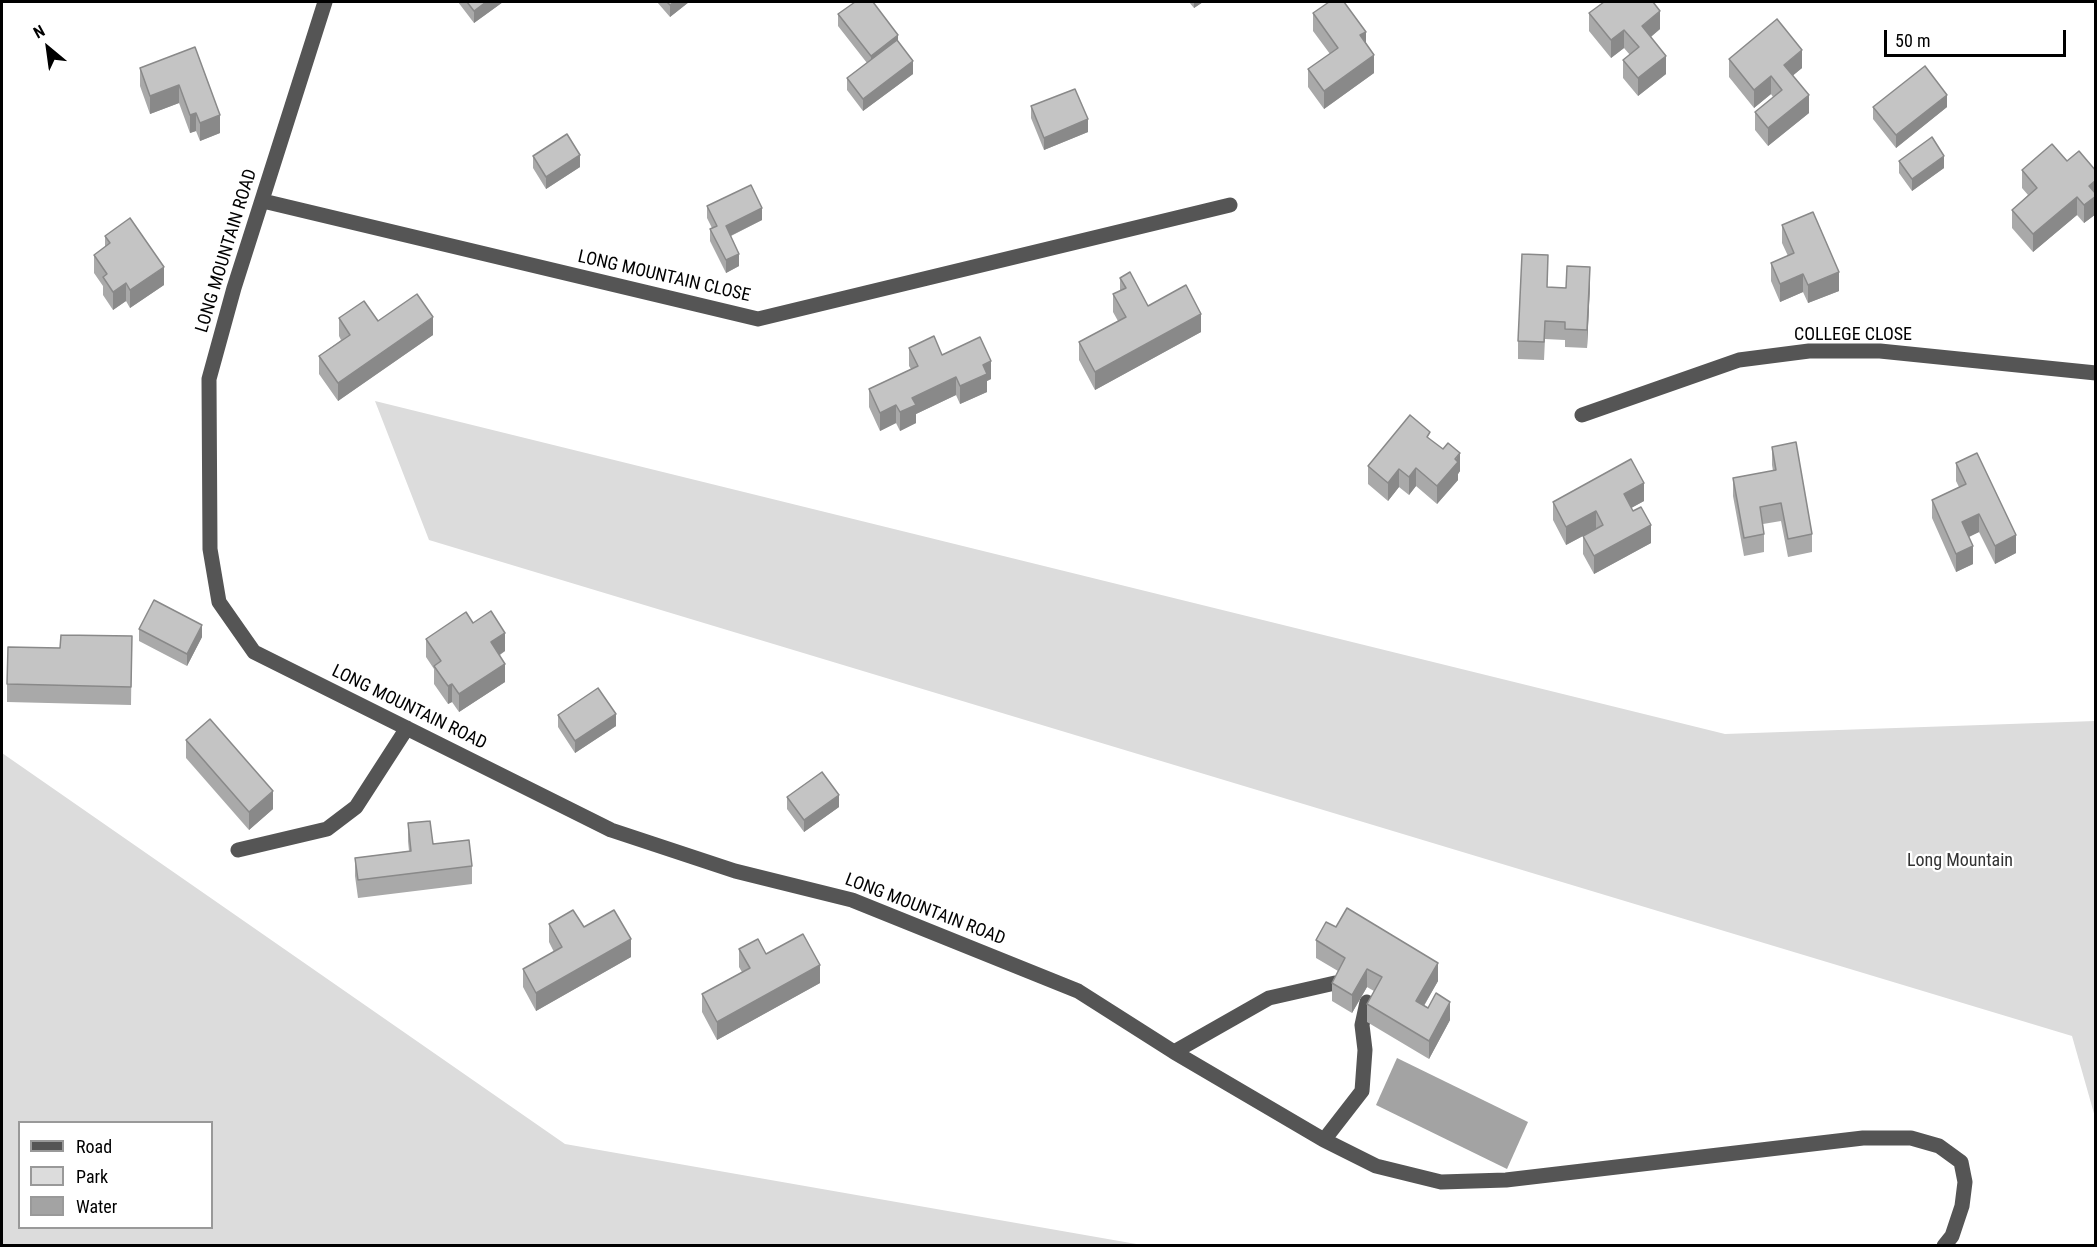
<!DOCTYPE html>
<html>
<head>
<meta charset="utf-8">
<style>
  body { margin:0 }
  #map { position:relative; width:2097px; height:1247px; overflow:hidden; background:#fff; font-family:"Roboto Condensed",sans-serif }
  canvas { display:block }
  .frame { position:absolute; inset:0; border:3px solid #000; pointer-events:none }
  .legend { position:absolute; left:18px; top:1121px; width:195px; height:108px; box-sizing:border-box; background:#fff; border:2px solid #999; margin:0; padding:8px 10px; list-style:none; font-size:18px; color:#000 }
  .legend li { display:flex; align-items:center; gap:12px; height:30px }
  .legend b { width:30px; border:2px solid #999 }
  .north { position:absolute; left:18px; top:18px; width:60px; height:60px; -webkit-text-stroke:4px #fff; paint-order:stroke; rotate:331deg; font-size:16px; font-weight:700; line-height:24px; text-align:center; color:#000 }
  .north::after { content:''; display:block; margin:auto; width:21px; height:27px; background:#000; clip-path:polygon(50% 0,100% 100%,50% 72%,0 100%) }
  .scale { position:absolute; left:1884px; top:30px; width:182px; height:27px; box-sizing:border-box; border:3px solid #000; border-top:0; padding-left:8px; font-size:18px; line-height:21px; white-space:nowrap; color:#000; -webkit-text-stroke:4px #fff; paint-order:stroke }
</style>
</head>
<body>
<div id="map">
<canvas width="2097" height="1247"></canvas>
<div class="frame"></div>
<ul class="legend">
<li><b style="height:8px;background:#555"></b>Road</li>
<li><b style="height:16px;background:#dcdcdc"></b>Park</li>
<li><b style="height:16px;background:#a3a3a3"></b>Water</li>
</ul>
<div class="north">N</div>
<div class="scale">50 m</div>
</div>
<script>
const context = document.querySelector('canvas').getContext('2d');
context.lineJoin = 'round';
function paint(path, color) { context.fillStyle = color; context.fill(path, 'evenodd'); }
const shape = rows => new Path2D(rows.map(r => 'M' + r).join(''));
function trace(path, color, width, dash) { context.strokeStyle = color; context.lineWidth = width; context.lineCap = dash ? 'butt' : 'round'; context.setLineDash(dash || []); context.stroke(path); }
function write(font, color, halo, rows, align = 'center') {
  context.font = font + ' "Roboto Condensed",sans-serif'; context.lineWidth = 4.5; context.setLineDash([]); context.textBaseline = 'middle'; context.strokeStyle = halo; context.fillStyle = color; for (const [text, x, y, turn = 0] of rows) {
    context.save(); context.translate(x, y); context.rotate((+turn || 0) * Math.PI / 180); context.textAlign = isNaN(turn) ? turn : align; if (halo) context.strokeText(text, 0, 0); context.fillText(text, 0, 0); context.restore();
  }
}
paint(shape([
  [375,401,1725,734,2095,721,2095,1117,2072,1036,429,540],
  [2,753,565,1144,1142,1245,2,1245],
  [20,1122,212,1122,212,1228,20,1228]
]), '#dcdcdc');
paint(shape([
  [1397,1058,1528,1122,1507,1169,1376,1105]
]), '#a3a3a3');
trace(shape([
  [325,2,234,288,209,379,210,549,219,602,254,652,611,830,735,871,852,900,1078,991,1174,1052,1324,1140,1362,1091,1365,1050,1362,1025,1367,1002],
  [263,201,758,319,1230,205],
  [1582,415,1739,360,1809,351,1880,351,2096,373],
  [238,850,327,829,356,807,407,728],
  [1174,1052,1269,998,1335,983],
  [1324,1140,1376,1166,1441,1182,1506,1180,1863,1138,1911,1138,1939,1146,1961,1162,1965,1182,1962,1206,1952,1236,1944,1246]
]), '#555', 15);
paint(shape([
  [458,2,503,2,474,23],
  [657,2,689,2,670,17],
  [1189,2,1203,2,1194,8],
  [1313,13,1366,43,1374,73,1324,109,1308,87,1308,69,1330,54,1313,31],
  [1589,13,1660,29,1651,37,1666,74,1638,96,1623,78,1623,60,1630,55,1624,48,1611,58,1589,31],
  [838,14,898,42,913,74,863,111,847,90,847,78,867,63,838,26],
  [195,47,220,133,200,141,196,131,190,133,179,103,150,114,140,86,140,68],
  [1729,59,1802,68,1793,75,1809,113,1768,146,1755,130,1755,112,1773,97,1771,94,1754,108,1729,77],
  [1031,106,1088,132,1044,150,1031,118],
  [1873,107,1947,107,1896,148,1873,119],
  [533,156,580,167,546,189,533,168],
  [1899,161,1944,168,1912,191,1899,173],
  [2067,161,2096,171,2096,214,2084,223,2077,215,2033,252,2012,228,2012,210,2028,195,2022,188,2022,170],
  [707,206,762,220,731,236,739,266,726,273,710,241,710,229,712,228,707,218],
  [1782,225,1839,291,1808,303,1803,292,1780,302,1771,281,1771,263,1788,256,1782,243],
  [105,236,164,285,130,308,126,301,113,310,103,295,103,286,94,273,94,255,105,247],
  [1120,278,1148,306,1201,332,1095,390,1079,360,1079,342,1118,321,1113,312,1113,294,1120,291],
  [1590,285,1587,348,1565,347,1565,340,1545,339,1544,360,1518,359,1518,341,1547,287,1566,288],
  [339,318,378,321,433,335,338,401,319,374,319,356,341,340,339,336],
  [909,348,942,355,991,379,987,381,987,392,960,404,956,395,916,414,916,423,900,431,896,423,880,431,869,407,869,389,911,369,909,366],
  [1430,440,1460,471,1458,474,1458,480,1437,504,1416,486,1409,495,1399,487,1388,501,1368,484,1368,466],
  [1772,447,1812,534,1812,552,1788,557,1781,521,1763,524,1764,534,1764,552,1744,556,1733,496,1733,478,1773,471,1772,465],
  [1956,463,2016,553,1995,564,1979,532,1969,537,1973,564,1956,572,1932,518,1932,500,1959,487,1956,481],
  [1644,501,1631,508,1651,543,1594,574,1583,554,1583,536,1596,529,1566,545,1553,520,1553,502],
  [473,623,505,651,500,655,505,682,459,712,452,702,448,704,434,684,434,669,426,657,426,639],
  [139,629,202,637,187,666,139,641],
  [132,636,131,705,7,702,7,684,60,648],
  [558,715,616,726,575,753,558,727],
  [186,740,273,809,249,830,186,758],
  [787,797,839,807,804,832,787,809],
  [408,823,433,844,472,866,472,884,358,898,355,876,355,858,409,851,408,841],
  [549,924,584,927,631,957,536,1011,523,987,523,969,554,952,549,942],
  [1316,940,1438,981,1424,1006,1450,1020,1429,1059,1367,1022,1367,1004,1374,991,1367,987,1352,1013,1332,1001,1332,983,1338,971,1316,958],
  [739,949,766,954,820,983,717,1040,702,1012,702,994,742,972,739,967]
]), '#a9a9a9');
paint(shape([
  [486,2,503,2,474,23,474,11],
  [674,2,689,2,670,17,670,5],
  [1194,2,1203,2,1194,8],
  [1660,11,1660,29,1642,44,1642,26],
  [1624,30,1624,48,1611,58,1611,40],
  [1366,32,1366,50,1360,35],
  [898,35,898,47,871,68,871,56],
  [1802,50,1802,68,1784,83,1784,65],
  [1374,55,1374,73,1324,109,1324,91],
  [1666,56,1666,74,1638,96,1638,78],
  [913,61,913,74,863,111,863,99],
  [1771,76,1771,94,1754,108,1754,90],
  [179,85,179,103,150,114,150,96],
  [1809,95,1809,113,1768,146,1768,128],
  [1947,95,1947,107,1896,148,1896,135],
  [196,113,196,131,190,133,190,115],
  [220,115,220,133,200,141,200,123],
  [1088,119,1088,132,1044,150,1044,138],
  [580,155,580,167,546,189,546,177],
  [1944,156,1944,168,1912,191,1912,179],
  [2096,180,2096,214,2084,223,2084,205,2089,186],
  [2077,197,2077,215,2033,252,2033,234],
  [762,208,762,220,726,238,726,226],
  [739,254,739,266,726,273,726,260],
  [164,267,164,285,130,308,130,290],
  [1590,267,1590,285,1587,348,1587,330],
  [1839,272,1839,291,1808,303,1808,285],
  [1803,274,1803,292,1780,302,1780,284],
  [126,283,126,301,113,310,113,292],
  [1201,314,1201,332,1095,390,1095,372],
  [433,317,433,335,338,401,338,383],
  [991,361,991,379,987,381,987,392,960,404,960,386,983,365],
  [956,377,956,395,916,414,916,423,900,431,900,412,912,398],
  [896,405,896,423,880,431,880,413],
  [1460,453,1460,471,1458,474,1458,480,1437,504,1437,486],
  [1416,468,1416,486,1409,495,1409,477],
  [1399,469,1399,487,1388,501,1388,483],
  [1644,483,1644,501,1624,512,1624,494],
  [1596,511,1596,529,1566,545,1566,527],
  [1979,514,1979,532,1962,540,1962,522],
  [1651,525,1651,543,1594,574,1594,556],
  [2016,535,2016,553,1995,564,1995,546],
  [1973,546,1973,564,1956,572,1956,554],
  [202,625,202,637,187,666,187,654],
  [505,633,505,651,491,660,491,642],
  [505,664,505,682,459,712,459,694],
  [452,684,452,702,448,704,448,686],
  [616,714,616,726,575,753,575,741],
  [273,791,273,809,249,830,249,812],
  [839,795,839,807,804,832,804,820],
  [631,939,631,957,536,1011,536,993],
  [1438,963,1438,981,1416,1019,1416,1001],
  [820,965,820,983,717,1040,717,1022],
  [1367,969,1367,987,1352,1013,1352,995],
  [1450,1002,1450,1020,1429,1059,1429,1041]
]), '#898989');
const building = shape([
  [467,2,486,2,474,11,467,2],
  [667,2,674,2,670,5,667,2],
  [855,2,873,2,898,35,871,56,838,14,855,2],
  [1329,2,1344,2,1366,32,1360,35,1374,55,1324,91,1308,69,1338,48,1313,13,1329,2],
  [1604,2,1653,2,1660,11,1642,26,1666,56,1638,78,1623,60,1639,47,1624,30,1611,40,1589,13,1604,2],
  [1777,19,1802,50,1784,65,1809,95,1768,128,1755,112,1782,90,1771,76,1754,90,1729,59,1777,19],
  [897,40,913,61,863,99,847,78,897,40],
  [195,47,220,115,200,123,196,113,190,115,179,85,150,96,140,68,195,47],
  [1925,66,1947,95,1896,135,1873,107,1925,66],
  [1075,89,1088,119,1044,138,1031,106,1075,89],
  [567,134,580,155,546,177,533,156,567,134],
  [1932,137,1944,156,1912,179,1899,161,1932,137],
  [2052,144,2067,161,2079,151,2096,171,2096,180,2089,186,2096,194,2096,196,2084,205,2077,197,2033,234,2012,210,2037,188,2022,170,2052,144],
  [751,185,762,208,726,226,739,254,726,260,710,229,717,226,707,206,751,185],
  [1813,212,1839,272,1808,285,1803,274,1780,284,1771,263,1794,253,1782,225,1813,212],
  [130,218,164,267,130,290,126,283,113,292,103,277,107,274,94,255,110,243,105,236,130,218],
  [1522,254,1548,255,1547,287,1566,288,1567,266,1590,267,1587,330,1565,329,1565,322,1545,321,1544,342,1518,341,1522,254],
  [1130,272,1148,306,1186,285,1201,314,1095,372,1079,342,1126,317,1113,294,1126,288,1120,278,1130,272],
  [417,294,433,317,338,383,319,356,350,335,339,318,364,301,378,321,417,294],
  [934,336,942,355,980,337,991,361,983,365,987,374,960,386,956,377,912,398,916,405,900,412,896,405,880,413,869,389,918,366,909,348,934,336],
  [1410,415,1430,432,1427,437,1443,449,1448,443,1460,453,1455,459,1458,462,1437,486,1416,468,1409,477,1399,469,1388,483,1368,466,1410,415],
  [1796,442,1812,534,1788,539,1781,503,1760,507,1764,534,1744,538,1733,478,1776,470,1772,447,1796,442],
  [1977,453,2016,535,1995,546,1979,514,1962,522,1973,546,1956,554,1932,500,1966,484,1956,463,1977,453],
  [1631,459,1644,483,1624,494,1633,511,1641,507,1651,525,1594,556,1583,536,1603,525,1596,511,1566,527,1553,502,1631,459],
  [154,600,202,625,187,654,139,629,154,600],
  [491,611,505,633,491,642,505,664,459,694,452,684,448,686,434,666,441,661,426,639,466,612,473,623,491,611],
  [61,635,132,636,131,687,7,684,8,647,60,648,61,635],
  [598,688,616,714,575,741,558,715,598,688],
  [210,719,273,791,249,812,186,740,210,719],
  [822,772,839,795,804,820,787,797,822,772],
  [430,821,433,844,469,840,472,866,358,880,355,858,411,851,408,823,430,821],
  [1347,908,1438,963,1416,1001,1428,1008,1436,993,1450,1002,1429,1041,1367,1004,1382,977,1367,969,1352,995,1332,983,1345,958,1316,940,1326,922,1336,927,1347,908],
  [573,910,584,927,614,910,631,939,536,993,523,969,562,947,549,924,573,910],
  [803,934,820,965,717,1022,702,994,750,968,739,949,758,939,766,954,803,934]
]);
paint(building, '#c4c4c4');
trace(building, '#898989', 1.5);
write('18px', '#000', '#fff', [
  ["LONG MOUNTAIN ROAD",227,251,-73],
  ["LONG MOUNTAIN CLOSE",664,277,13],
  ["COLLEGE CLOSE",1853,335],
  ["LONG MOUNTAIN ROAD",409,708,26],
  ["LONG MOUNTAIN ROAD",925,910,21]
]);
write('18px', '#333', '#fff', [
  ["Long Mountain",1960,861]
]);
</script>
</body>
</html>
